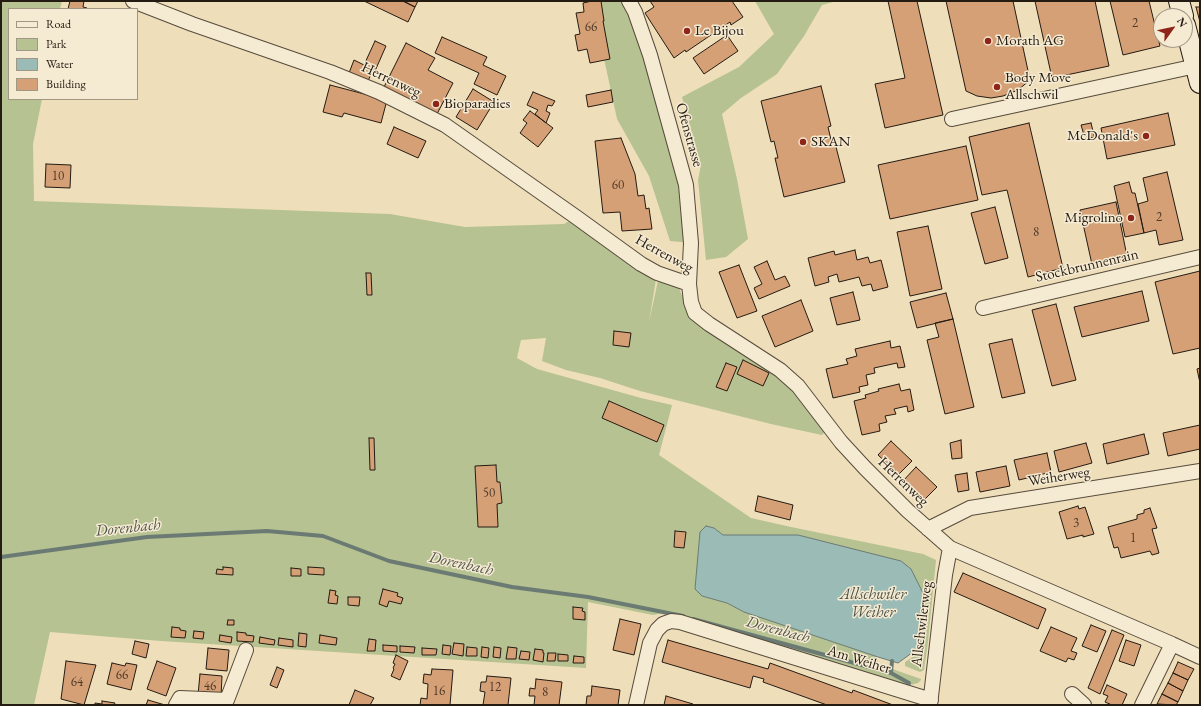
<!DOCTYPE html>
<html>
<head>
<meta charset="utf-8">
<style>
  body { margin:0 }
  #map { position:relative; width:1201px; height:706px; overflow:hidden; background:#efdeba; font-family:"EB Garamond",serif }
  canvas { display:block }
  .frame { position:absolute; inset:0; border:2px solid #241b12; pointer-events:none }
  .legend { position:absolute; left:8px; top:8px; width:130px; height:92px; box-sizing:border-box; background:#f5ead2; border:1px solid #a19785; margin:0; padding:5px 7px; list-style:none; font-size:12px; color:#241b12 }
  .legend li { display:flex; align-items:center; gap:8px; height:20px }
  .legend b { width:20px; border:1px solid #a19785 }
  .north { position:absolute; left:1153px; top:8px; width:40px; height:40px; box-sizing:border-box; background:#f5ead2; border:1px solid #a19785; border-radius:50%; rotate:57deg; font-size:11px; font-weight:700; line-height:16px; text-align:center; color:#241b12 }
  .north::after { content:''; display:block; margin:auto; width:14px; height:18px; background:#8f2418; clip-path:polygon(50% 0,100% 100%,50% 72%,0 100%) }
</style>
</head>
<body>
<div id="map">
<canvas width="1201" height="706"></canvas>
<div class="frame"></div>
<ul class="legend">
<li><b style="height:5px;background:#f5ead2"></b>Road</li>
<li><b style="height:11px;background:#b6c291"></b>Park</li>
<li><b style="height:11px;background:#9bbbb6"></b>Water</li>
<li><b style="height:11px;background:#d6a076"></b>Building</li>
</ul>
<div class="north">N</div>
</div>
<script>
const context = document.querySelector('canvas').getContext('2d');
context.lineJoin = 'round';
function paint(path, color) { context.fillStyle = color; context.fill(path, 'evenodd'); }
const shape = rows => new Path2D(rows.map(r => 'M' + r).join(''));
function trace(path, color, width, dash) { context.strokeStyle = color; context.lineWidth = width; context.lineCap = dash ? 'butt' : 'round'; context.setLineDash(dash || []); context.stroke(path); }
function write(font, color, halo, rows, align = 'center') {
  context.font = font + ' "EB Garamond",serif'; context.lineWidth = 3; context.setLineDash([]); context.textBaseline = 'middle'; context.strokeStyle = halo; context.fillStyle = color; for (const [text, x, y, turn = 0] of rows) {
    context.save(); context.translate(x, y); context.rotate((+turn || 0) * Math.PI / 180); context.textAlign = isNaN(turn) ? turn : align; if (halo) context.strokeText(text, 0, 0); context.fillText(text, 0, 0); context.restore();
  }
}
paint(shape([
  [1,1,62,1,60,9,9,9,9,99,42,99,33,144,34,201,390,214,465,227,564,224,576,217,657,273,649,322,659,276,679,288,687,308,773,371,794,390,826,431,822,435,771,424,640,391,600,378,566,370,542,361,546,338,521,340,517,358,537,369,641,398,672,405,659,455,751,518,791,527,923,554,936,560,928,642,924,670,920,672,905,666,905,662,922,651,923,648,920,647,924,595,798,535,723,535,714,528,702,596,727,603,744,612,878,657,878,664,921,679,921,680,918,683,910,685,908,688,811,656,664,613,653,615,588,602,586,668,161,641,50,632,34,705,1,705],
  [496,465,497,482,501,482,502,503,497,504,498,526,478,527,475,467],
  [585,1,629,1,663,105,691,243,670,241,649,176,617,119,600,40],
  [755,1,837,1,822,5,804,36,777,74,741,98,722,114,737,179,748,239,726,257,706,260,698,180,701,165,682,97,739,67,774,34]
]), '#b6c291');
const water = shape([
  [706,526,714,528,723,535,798,535,901,561,911,569,924,595,920,647,898,663,878,657,744,612,727,603,702,596,695,589,700,532,706,526]
]);
paint(water, '#9bbbb6');
trace(water, '#6b7b74', 1);
trace(shape([
  [1,557,147,537,267,531,323,536,389,561,512,587,588,597,683,616],
  [693,619,891,673,909,683],
  [891,673,892,661]
]), '#6b7b74', 4);
const building = shape([
  [70,1,84,1,83,7,87,8,86,9,68,9,70,1],
  [364,1,403,1,415,7,408,22,364,1],
  [403,1,418,1,415,7,403,1],
  [592,1,601,1,604,21,603,21,610,59,590,63,587,49,578,51,575,35,580,34,576,13,584,12,583,3,592,1],
  [650,1,732,1,743,17,731,25,730,22,686,52,685,50,674,58,645,13,654,7,650,1],
  [888,1,917,1,943,115,885,128,875,84,905,78,888,1],
  [946,1,1013,1,1030,80,1018,90,1003,96,991,98,977,96,966,91,946,1],
  [1035,1,1095,1,1109,66,1052,78,1035,1],
  [1110,1,1149,1,1160,46,1123,55,1110,1],
  [1196,7,1200,7,1200,22,1196,7],
  [727,35,738,51,704,74,693,58,727,35],
  [442,37,487,57,483,65,506,76,497,95,474,84,479,73,435,53,442,37],
  [375,41,386,46,375,71,373,70,368,81,349,73,354,60,364,65,375,41],
  [406,43,435,58,428,70,453,83,437,114,384,87,406,43],
  [330,85,387,100,381,123,344,113,342,117,323,112,330,85],
  [821,86,831,126,828,127,832,144,835,143,845,182,784,197,775,158,778,158,774,141,771,142,761,101,821,86],
  [473,89,494,102,477,130,456,117,473,89],
  [611,90,613,102,588,107,586,95,611,90],
  [533,92,555,101,552,106,548,105,546,111,550,113,546,123,535,114,538,110,527,105,533,92],
  [530,111,553,128,538,147,520,133,527,123,523,120,530,111],
  [1168,113,1175,145,1107,159,1101,128,1168,113],
  [1029,123,1063,268,1028,277,1007,190,982,195,969,137,1029,123],
  [1091,123,1095,139,1084,135,1081,125,1091,123],
  [394,127,426,141,418,158,387,144,394,127],
  [621,138,635,174,638,196,644,195,646,209,649,208,652,229,622,231,620,212,603,213,595,141,621,138],
  [966,146,978,200,890,219,878,165,966,146],
  [46,164,71,165,70,188,45,187,46,164],
  [1167,172,1183,240,1159,245,1156,230,1144,233,1138,204,1148,201,1143,178,1167,172],
  [1129,182,1132,193,1135,193,1144,233,1125,237,1114,186,1129,182],
  [1116,202,1128,261,1093,269,1080,210,1116,202],
  [995,207,1008,258,985,264,971,213,995,207],
  [928,226,942,289,910,296,897,232,928,226],
  [855,250,857,260,868,257,870,263,881,260,888,287,873,291,871,284,862,286,859,277,839,282,837,274,828,277,829,282,815,286,808,258,834,251,835,255,855,250],
  [767,261,775,280,785,276,790,286,759,299,754,288,762,284,754,267,767,261],
  [739,265,757,311,737,318,719,272,739,265],
  [1200,271,1200,348,1173,354,1155,282,1200,271],
  [366,273,371,273,372,295,367,295,366,273],
  [1142,291,1149,321,1082,337,1074,307,1142,291],
  [853,292,860,320,837,325,830,298,853,292],
  [946,293,953,319,917,328,910,302,946,293],
  [801,300,813,331,775,347,762,316,801,300],
  [1056,304,1076,380,1052,386,1032,310,1056,304],
  [953,319,974,407,945,414,927,340,939,337,935,323,953,319],
  [614,331,631,333,629,347,613,345,614,331],
  [1012,339,1025,393,1002,398,989,344,1012,339],
  [890,341,891,348,900,346,905,367,898,368,897,363,874,368,875,373,866,375,868,385,859,387,860,392,833,398,826,369,848,364,846,359,857,356,855,349,890,341],
  [743,360,769,373,763,386,737,374,743,360],
  [726,363,737,367,727,391,716,387,726,363],
  [1200,368,1200,383,1197,369,1200,368],
  [899,384,901,391,910,389,914,410,908,412,907,406,894,409,896,414,885,416,887,422,879,424,880,431,862,435,854,401,866,398,865,395,879,391,878,389,899,384],
  [609,401,664,425,657,442,602,418,609,401],
  [1200,425,1200,449,1168,456,1163,433,1200,425],
  [1144,434,1149,454,1107,464,1103,444,1144,434],
  [369,438,374,438,375,470,370,470,369,438],
  [961,440,962,458,952,459,950,443,961,440],
  [891,441,912,461,899,474,878,455,891,441],
  [1086,443,1092,463,1059,472,1054,451,1086,443],
  [1047,453,1051,472,1019,480,1014,460,1047,453],
  [496,465,497,482,500,482,502,503,497,504,498,527,478,527,475,466,496,465],
  [1006,466,1010,486,980,492,976,472,1006,466],
  [916,467,937,487,923,501,903,481,916,467],
  [967,473,969,490,958,492,955,475,967,473],
  [758,496,793,505,790,520,755,511,758,496],
  [1078,506,1079,509,1085,507,1094,534,1083,537,1083,535,1067,539,1059,512,1078,506],
  [1150,508,1157,528,1152,529,1159,553,1152,555,1150,551,1121,558,1118,547,1114,548,1108,527,1137,519,1137,515,1144,513,1144,510,1150,508],
  [675,531,686,532,684,548,674,547,675,531],
  [223,567,233,568,233,575,216,574,217,569,223,570,223,567],
  [308,567,324,568,324,575,308,574,308,567],
  [291,568,301,569,301,576,291,576,291,568],
  [963,573,1046,609,1038,629,954,592,963,573],
  [383,589,398,593,397,596,403,598,401,604,389,601,387,607,379,604,383,589],
  [330,590,336,591,335,595,338,596,337,604,328,603,330,590],
  [348,597,360,597,359,606,348,605,348,597],
  [573,607,583,608,582,611,585,612,585,620,573,619,573,607],
  [620,619,641,624,634,655,613,650,620,619],
  [228,620,234,620,234,625,227,625,228,620],
  [1091,625,1106,631,1097,652,1082,646,1091,625],
  [172,627,180,628,180,630,186,631,185,638,171,637,172,627],
  [1051,627,1077,638,1071,651,1077,653,1074,660,1068,658,1066,662,1040,651,1051,627],
  [1112,630,1124,635,1100,694,1088,688,1112,630],
  [194,631,204,632,203,639,193,638,194,631],
  [237,632,246,633,246,635,254,636,253,642,237,641,237,632],
  [299,633,307,634,306,647,298,646,299,633],
  [220,635,232,637,231,643,219,641,220,635],
  [320,635,337,638,336,645,319,643,320,635],
  [260,637,275,640,274,645,259,643,260,637],
  [279,638,293,640,293,647,278,645,279,638],
  [369,639,376,640,375,651,367,651,369,639],
  [668,640,768,669,770,663,852,693,853,690,893,705,827,705,763,682,764,679,753,676,750,688,662,662,668,640],
  [1126,640,1141,645,1134,666,1119,661,1126,640],
  [135,641,149,644,146,658,132,654,135,641],
  [454,643,464,644,463,656,452,654,454,643],
  [383,645,397,646,397,652,383,651,383,645],
  [443,645,451,646,450,655,442,654,443,645],
  [400,646,415,647,414,653,400,652,400,646],
  [467,647,477,648,477,656,466,656,467,647],
  [482,647,489,648,488,658,481,657,482,647],
  [494,647,501,648,500,658,493,657,494,647],
  [508,647,517,648,516,659,506,659,508,647],
  [208,648,229,650,227,671,206,669,208,648],
  [422,648,437,649,436,655,422,655,422,648],
  [535,649,543,650,543,653,544,653,543,662,533,660,535,649],
  [521,651,530,652,529,660,519,659,521,651],
  [548,653,556,653,555,661,547,661,548,653],
  [558,654,568,655,568,661,558,661,558,654],
  [396,655,408,661,400,680,391,676,394,669,393,668,395,664,393,663,396,655],
  [574,656,584,657,584,663,573,663,574,656],
  [66,661,96,665,84,705,61,699,66,661],
  [157,661,176,668,166,696,147,689,157,661],
  [1178,662,1194,669,1188,680,1173,673,1178,662],
  [112,663,125,666,126,663,137,665,131,690,107,684,112,663],
  [277,667,284,670,277,688,270,685,277,667],
  [432,669,453,670,450,705,420,705,421,698,427,699,428,684,423,683,424,674,431,675,432,669],
  [1173,673,1188,680,1183,691,1168,683,1173,673],
  [200,674,222,676,221,697,198,695,200,674],
  [487,676,511,678,508,705,483,705,485,692,480,691,481,682,486,682,487,676],
  [536,679,562,682,559,705,534,705,535,696,529,696,530,688,535,689,536,679],
  [1168,683,1183,691,1178,702,1162,694,1168,683],
  [1107,685,1127,694,1122,705,1112,705,1105,702,1108,696,1103,694,1107,685],
  [592,686,620,690,618,705,586,705,587,696,591,696,592,686],
  [355,690,374,698,370,705,349,705,355,690],
  [1162,694,1178,702,1176,705,1157,704,1162,694],
  [666,696,693,704,692,705,664,705,666,696],
  [148,700,165,705,146,705,148,700],
  [102,701,115,703,114,705,95,705,95,703,102,704,102,701]
]);
paint(building, '#d6a076');
trace(building, '#241b12', 1);
const street = shape([
  [133,1,192,24,330,72,379,92,445,125,576,217,641,264,657,273,689,284],
  [629,1,635,12,650,55,686,185,691,243,689,284,691,302,695,313,709,324,780,370,798,386,841,442,865,468,908,511,950,548,1172,644,1200,657],
  [952,119,1196,66],
  [983,308,1200,257],
  [928,529,970,508,1200,471],
  [1072,694,1084,705],
  [176,705,180,698,227,700,246,650],
  [636,705,650,643,657,630,663,624,671,621,680,622,931,700],
  [930,705,945,575,950,548],
  [1142,705,1172,644]
]);
const secondary = shape([
  [1179,1,1183,16],
  [1185,25,1200,83]
]);
trace(street, '#574c3c', 16);
trace(secondary, '#241b12', 22);
trace(street, '#f5ead2', 14);
trace(secondary, '#f5ead2', 20);
for (const [x, y, r, color] of [
  [687,31,4,"#8f2418"],
  [988,41,4,"#8f2418"],
  [997,87,4,"#8f2418"],
  [436,104,4,"#8f2418"],
  [1146,136,4,"#8f2418"],
  [803,142,4,"#8f2418"],
  [1131,218,4,"#8f2418"]
]) { const dot = new Path2D(); dot.arc(x, y, r, 0, 2 * Math.PI); context.fillStyle = color; context.fill(dot); trace(dot, '#f5ead2', 1.5); }
write('13px', '#503c2b', null, [
  ["2",1135,23],
  ["66",591,27],
  ["10",58,176],
  ["60",618,185],
  ["2",1159,217],
  ["8",1036,232],
  ["50",489,493],
  ["3",1076,523],
  ["1",1133,538],
  ["66",122,675],
  ["64",77,682],
  ["46",210,686],
  ["12",495,687],
  ["16",439,691],
  ["8",545,692]
]);
write('15px', '#241b12', '#f5ead2', [
  ["Le Bijou",695,31],
  ["Morath AG",996,41],
  ["Body Move",1005,78],
  ["Allschwil",1005,95],
  ["Bioparadies",444,104],
  ["McDonald's",1138,136,"right"],
  ["SKAN",811,142],
  ["Migrolino",1123,218,"right"]
], 'left');
write('15px', '#241b12', '#f5ead2', [
  ["Herrenweg",391,80,25],
  ["Ofenstrasse",689,135,74],
  ["Herrenweg",664,254,29],
  ["Stockbrunnenrain",1087,266,-13],
  ["Weiherweg",1059,477,-9],
  ["Herrenweg",903,482,44],
  ["Allschwilerweg",922,624,-83],
  ["Am Weiher",859,660,17]
]);
write('italic 16px', '#4e534b', '#f5ead2', [
  ["Dorenbach",128,528,-6],
  ["Dorenbach",461,564,12],
  ["Allschwiler",873,595],
  ["Weiher",873,613],
  ["Dorenbach",778,630,15]
]);
</script>
</body>
</html>
